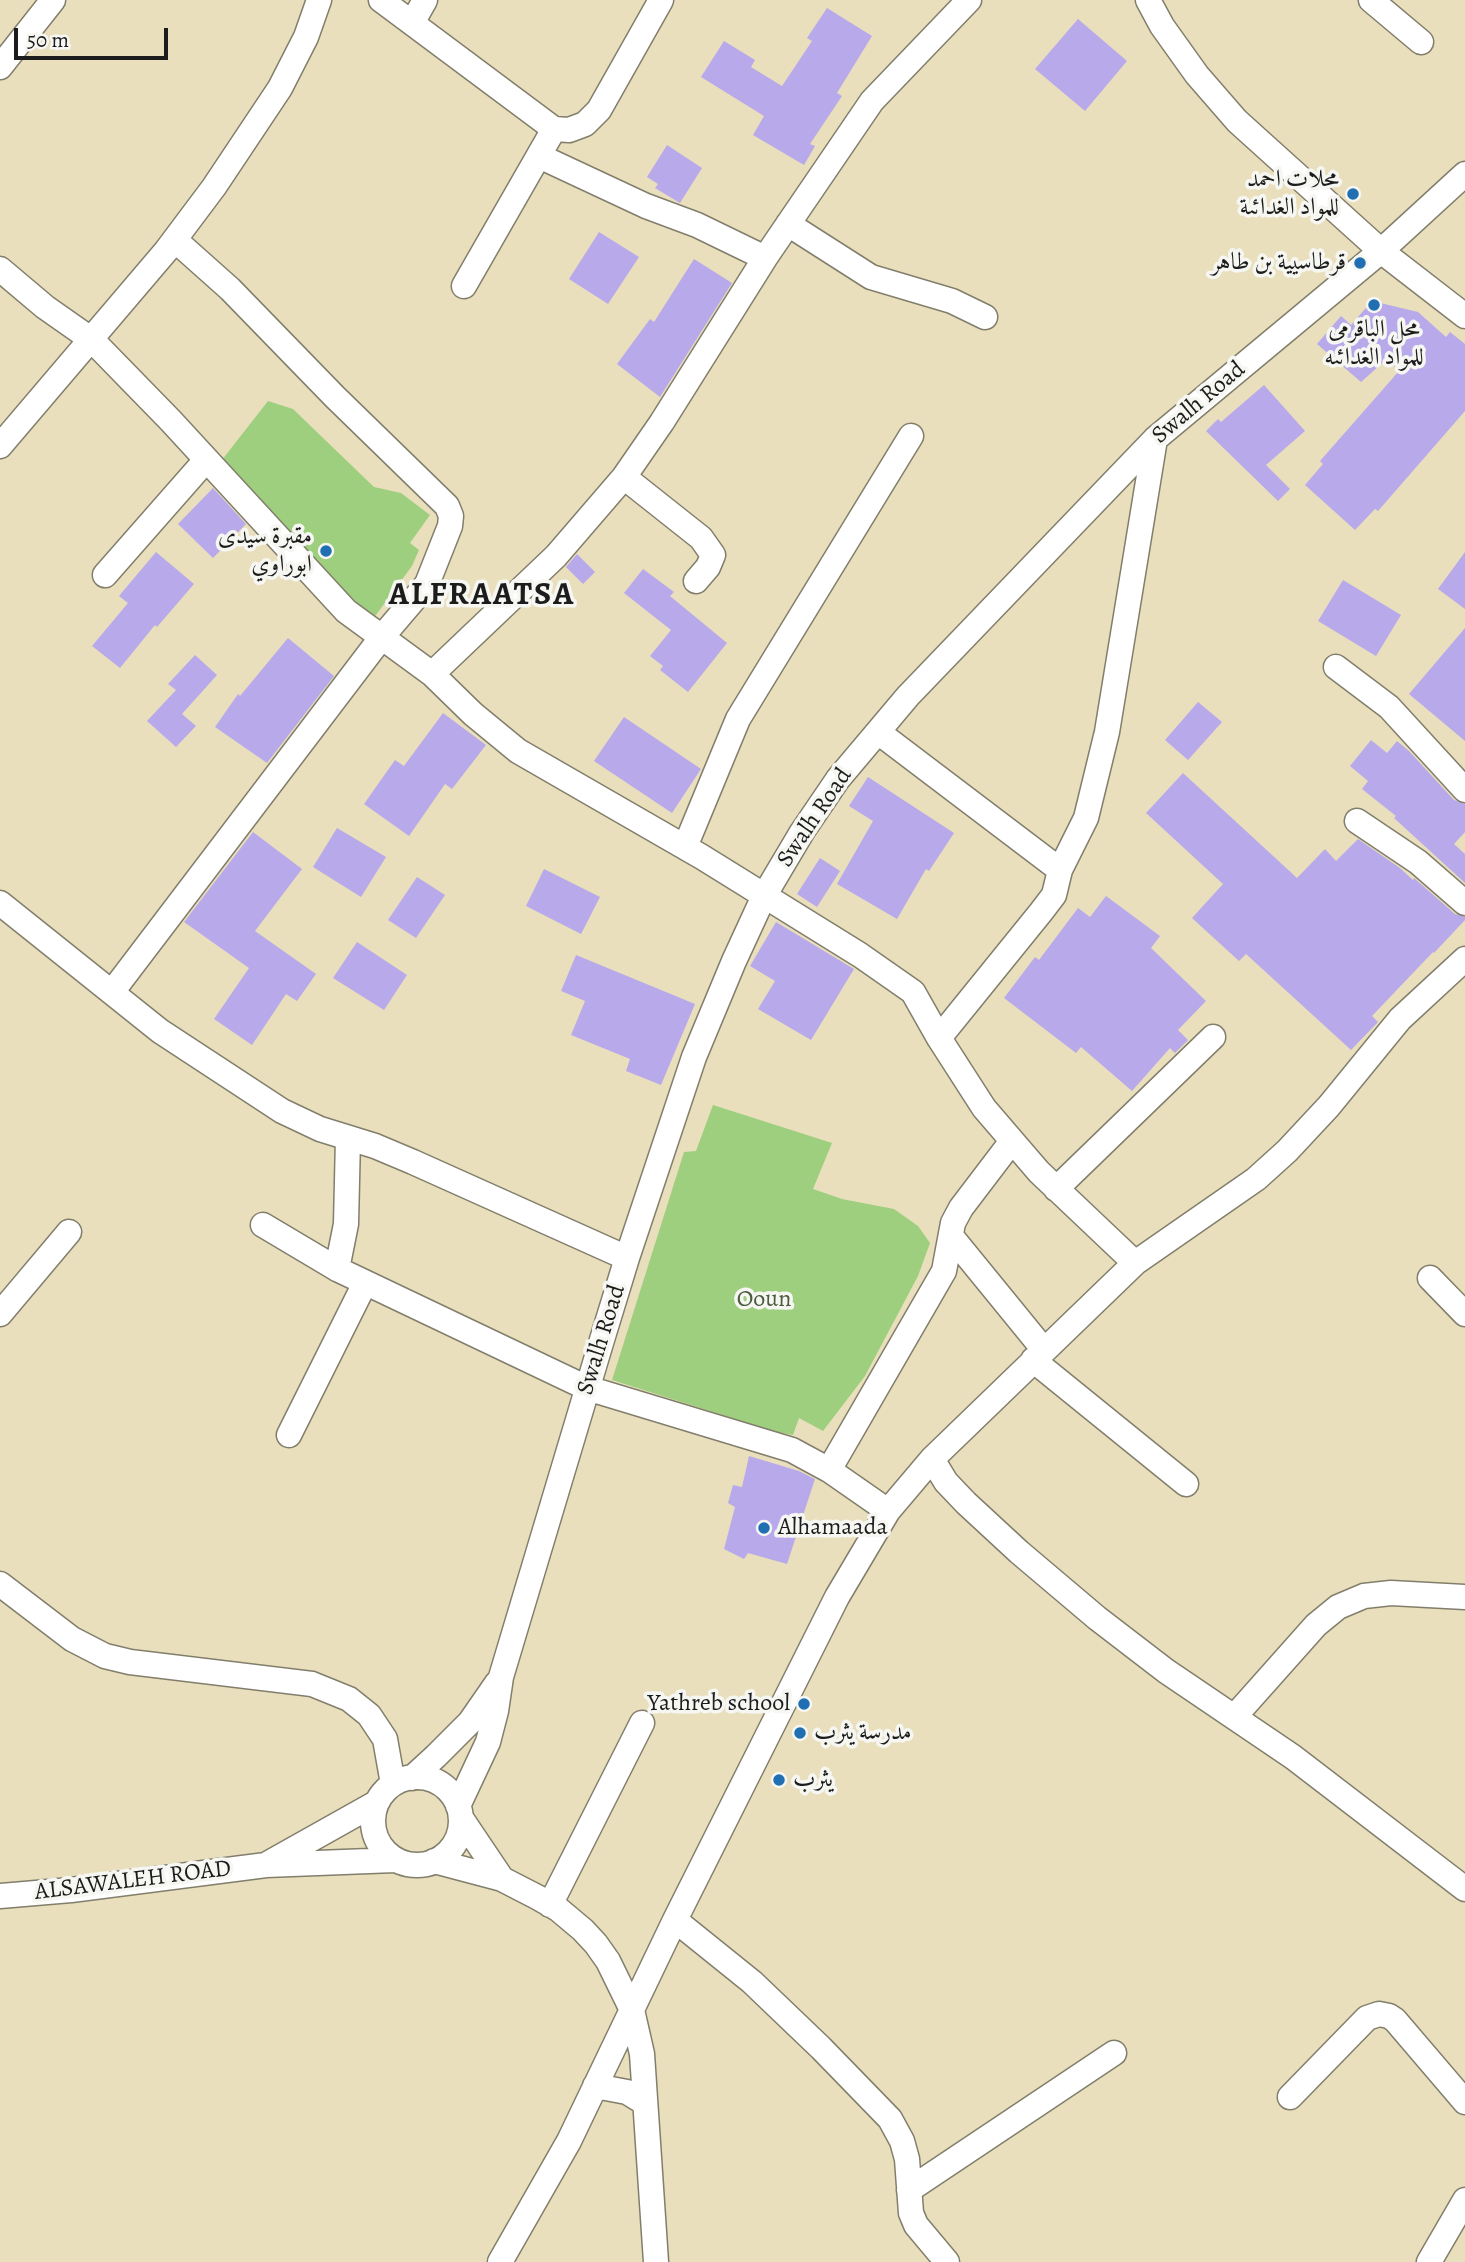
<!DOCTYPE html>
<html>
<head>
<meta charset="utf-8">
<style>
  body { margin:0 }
  #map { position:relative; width:1465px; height:2262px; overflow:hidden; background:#e9dfbc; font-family:Alegreya,serif }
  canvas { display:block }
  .scale { position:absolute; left:14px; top:28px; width:154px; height:32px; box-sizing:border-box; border:4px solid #1c1c1c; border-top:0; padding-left:9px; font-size:21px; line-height:24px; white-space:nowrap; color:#1c1c1c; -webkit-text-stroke:5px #f6f6f2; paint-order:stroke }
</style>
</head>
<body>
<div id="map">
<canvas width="1465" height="2262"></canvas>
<div class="scale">50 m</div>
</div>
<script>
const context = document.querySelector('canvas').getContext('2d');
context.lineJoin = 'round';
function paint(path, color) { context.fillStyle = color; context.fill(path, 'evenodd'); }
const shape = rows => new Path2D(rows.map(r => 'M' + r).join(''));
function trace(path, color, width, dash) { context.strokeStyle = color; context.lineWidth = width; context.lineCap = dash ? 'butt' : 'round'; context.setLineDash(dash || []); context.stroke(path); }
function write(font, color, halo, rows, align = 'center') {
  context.font = font + ' Alegreya,Amiri,serif'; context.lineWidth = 7; context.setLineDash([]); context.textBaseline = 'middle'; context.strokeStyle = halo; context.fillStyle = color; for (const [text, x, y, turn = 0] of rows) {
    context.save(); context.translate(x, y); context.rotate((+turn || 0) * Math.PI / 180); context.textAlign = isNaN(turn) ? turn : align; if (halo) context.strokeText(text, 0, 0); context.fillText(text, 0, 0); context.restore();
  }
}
paint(shape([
  [268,401,293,409,374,487,401,493,430,515,410,543,419,550,412,566,373,619,218,465],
  [713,1105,832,1143,813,1189,842,1199,894,1209,918,1226,930,1243,918,1276,865,1376,823,1431,799,1418,793,1435,776,1432,612,1380,684,1152,696,1151]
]), '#9ecf7e');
paint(shape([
  [827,8,872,36,837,93,842,96,810,144,815,146,804,165,753,135,764,116,701,77,724,41,755,60,751,67,782,86,812,41,807,38],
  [1078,19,1127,61,1085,111,1035,69],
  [667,145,702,168,680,203,655,188,658,184,647,177],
  [599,232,639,257,608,304,569,279],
  [694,259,732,283,660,397,617,364,650,319,654,322],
  [1372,301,1418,312,1446,337,1450,332,1465,344,1465,411,1378,511,1375,509,1355,530,1305,485,1323,464,1320,461,1399,371,1387,359,1361,382,1317,344,1341,316,1351,325],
  [1264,385,1305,431,1266,465,1290,489,1278,501,1206,431,1218,419,1221,422],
  [213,488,246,524,213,558,178,524],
  [156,552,194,584,157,627,155,625,120,668,92,646,128,603,119,596],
  [1465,552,1465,609,1438,589],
  [577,554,595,572,583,584,566,567],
  [643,569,674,592,670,596,727,643,688,692,660,670,663,666,650,656,671,630,624,593],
  [1343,580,1401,615,1376,656,1318,621],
  [1465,628,1465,741,1409,694],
  [288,638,334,676,267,763,215,727,238,694,240,696],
  [195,655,217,675,182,714,196,726,176,747,147,721,176,690,168,684],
  [1198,702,1222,722,1188,760,1165,740],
  [443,713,486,745,452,789,445,784,409,836,364,804,395,760,404,766],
  [624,717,701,769,672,813,594,761],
  [1371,740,1387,753,1397,741,1409,751,1454,800,1465,804,1465,832,1454,844,1465,854,1465,883,1394,818,1396,816,1362,789,1368,781,1350,766],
  [1183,773,1297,878,1325,849,1336,861,1358,839,1400,868,1413,880,1414,878,1455,914,1465,917,1465,920,1434,953,1433,952,1372,1016,1378,1022,1351,1050,1246,954,1239,961,1192,918,1223,884,1146,813],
  [868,777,954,833,929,871,926,869,897,919,837,884,873,821,849,806],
  [337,828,386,857,361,897,313,867],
  [253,832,302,869,255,931,316,974,297,1001,286,994,252,1045,214,1019,249,968,184,922],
  [820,858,840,871,817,907,797,894],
  [544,869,600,897,581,934,526,906],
  [417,877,445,895,416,938,388,920],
  [1106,896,1160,936,1151,948,1206,1001,1178,1030,1188,1040,1175,1053,1170,1048,1132,1091,1081,1047,1076,1053,1004,998,1035,957,1039,960,1078,908,1090,917],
  [776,922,854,969,811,1040,758,1009,775,981,750,966],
  [357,942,407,975,384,1010,333,978],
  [576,955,695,1004,661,1085,626,1071,630,1059,571,1035,585,1001,561,991],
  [749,1456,799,1471,815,1479,787,1564,748,1553,744,1559,724,1549,735,1507,728,1503,733,1485,742,1487]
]), '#b8a9eb');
const minor = shape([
  [381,0,554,129],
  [1148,0,1162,26,1197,75,1237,121,1381,251,1465,316],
  [1371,0,1421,42],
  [412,23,425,0],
  [0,67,53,0],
  [539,156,646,206,697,225,765,258],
  [788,224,871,277,952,301,985,317],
  [0,269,45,307,92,340,171,421,346,611,432,674,473,714,518,751,702,857,860,955,913,992,939,1038,984,1108,1039,1172,1135,1263],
  [464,286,554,129,569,130,585,124,599,110,661,0],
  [0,446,166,251,214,187,280,88,306,37,319,0],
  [624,477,701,538,713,555,708,567,696,581],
  [105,575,206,460],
  [1336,667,1389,707,1465,790],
  [432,674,556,556,624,477,662,422,765,258,872,101,969,0],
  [878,732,1060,870,1054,895,1041,912,939,1038],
  [1357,821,1418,862,1465,903],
  [685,847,738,719,911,436],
  [1060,870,1086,818,1107,732,1155,439],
  [0,903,160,1031,282,1111,320,1129,375,1146,413,1162,627,1258],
  [112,992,381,638,427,584,450,526,451,516,447,506,335,397,230,289,175,240],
  [1056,1189,1213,1037],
  [263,1225,337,1269,587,1388,792,1450,829,1470,888,1511],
  [951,1236,1044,1350],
  [337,1269,346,1224,348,1138],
  [1430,1278,1465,1314],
  [0,1314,69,1232],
  [1033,1360,1186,1484],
  [289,1435,365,1283],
  [932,1459,946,1482,966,1503,1019,1552,1097,1618,1166,1671,1293,1757,1465,1889],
  [829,1470,944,1271,953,1223,961,1208,1012,1141],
  [0,1584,72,1639,105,1656,130,1662,312,1684,349,1699,369,1715,385,1739,393,1784],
  [1235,1716,1316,1625,1338,1607,1364,1596,1391,1593,1465,1597],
  '373 1821a44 44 0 1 1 88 0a44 44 0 1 1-88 0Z',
  [412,1778,436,1756,470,1722,497,1683],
  [458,1806,488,1742,496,1711,501,1677,601,1343,627,1258,694,1057,734,961,764,896,802,832,838,779,908,696,1155,439,1381,251,1465,174],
  [461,1818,502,1879],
  [434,1861,502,1879,537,1897,558,1909,583,1930,596,1944,608,1961,632,2010,642,2054,656,2262],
  [269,1863,376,1803],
  [0,1896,71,1890,266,1865,395,1860],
  [550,1905,642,1723],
  [675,1920,752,1982,821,2048,890,2119,902,2141,907,2159,911,2213,916,2225,947,2262],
  [595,2086,627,2092,645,2103],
  [1290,2097,1367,2018,1379,2014,1389,2016,1395,2020,1465,2102],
  [909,2190,1114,2053],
  [500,2262,569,2141,675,1920,837,1597,888,1511,932,1459,1135,1263,1256,1179,1287,1151,1329,1106,1400,1019,1465,959],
  [1429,2262,1465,2200]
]);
trace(minor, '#827e6c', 27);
trace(minor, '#fff', 24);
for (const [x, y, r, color] of [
  [1353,194,7,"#1f6fb2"],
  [1360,263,7,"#1f6fb2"],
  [1374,305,7,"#1f6fb2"],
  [326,551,7,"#1f6fb2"],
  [764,1528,7,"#1f6fb2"],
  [804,1704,7,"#1f6fb2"],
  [800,1733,7,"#1f6fb2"],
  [779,1780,7,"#1f6fb2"]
]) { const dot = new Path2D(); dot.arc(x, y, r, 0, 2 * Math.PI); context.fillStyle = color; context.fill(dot); trace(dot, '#f6f6f2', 2.5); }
write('24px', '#1c1c1c', '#f6f6f2', [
  ["محلات احمد",1339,180],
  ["للمواد الغدائىة",1339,208],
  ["قرطاسيية بن طاهر",1346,263],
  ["محل الباقرمى",1374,330,"center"],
  ["للمواد الغدائىه",1374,358,"center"],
  ["مقبرة سيدى",312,537],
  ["ابوراوي",312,565],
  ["Alhamaada",778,1528,"left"],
  ["Yathreb school",790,1704],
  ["مدرسة يثرب",814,1733,"left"],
  ["يثرب",793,1780,"left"]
], 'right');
write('24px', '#1c1c1c', '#f6f6f2', [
  ["Swalh Road",1199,403,-40],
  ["Swalh Road",815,818,-56],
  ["Swalh Road",602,1340,-73],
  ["ALSAWALEH ROAD",133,1881,-7]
]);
write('24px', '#4a5b3e', '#f6f6f2', [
  ["Ooun",764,1300]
]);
context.letterSpacing = '2px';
write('bold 32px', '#1c1c1c', '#f6f6f2', [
  ["ALFRAATSA",482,596]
]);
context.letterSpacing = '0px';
</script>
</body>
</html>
